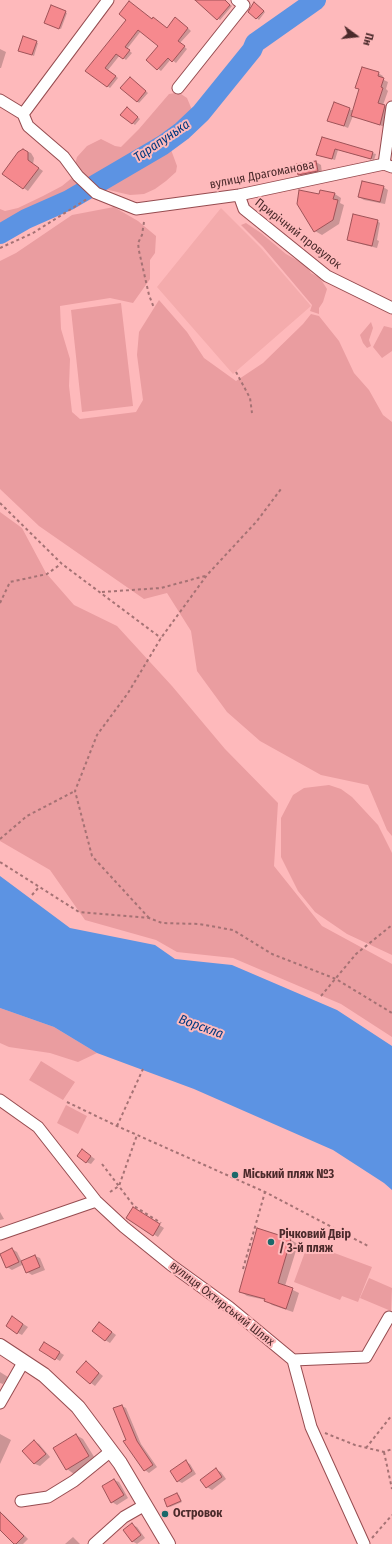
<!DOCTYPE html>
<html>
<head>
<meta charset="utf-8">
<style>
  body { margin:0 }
  #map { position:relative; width:392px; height:1544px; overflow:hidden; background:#feb9bb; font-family:"Fira Sans Condensed",sans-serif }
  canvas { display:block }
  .north { position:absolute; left:336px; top:16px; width:40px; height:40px; -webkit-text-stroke:3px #feb9bb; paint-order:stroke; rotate:105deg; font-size:11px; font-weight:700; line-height:16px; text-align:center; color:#4b2a2b }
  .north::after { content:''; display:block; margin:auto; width:14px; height:18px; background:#4b2a2b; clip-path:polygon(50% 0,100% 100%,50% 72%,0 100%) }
</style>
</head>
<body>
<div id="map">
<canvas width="392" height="1544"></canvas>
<div class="north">Пн</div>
</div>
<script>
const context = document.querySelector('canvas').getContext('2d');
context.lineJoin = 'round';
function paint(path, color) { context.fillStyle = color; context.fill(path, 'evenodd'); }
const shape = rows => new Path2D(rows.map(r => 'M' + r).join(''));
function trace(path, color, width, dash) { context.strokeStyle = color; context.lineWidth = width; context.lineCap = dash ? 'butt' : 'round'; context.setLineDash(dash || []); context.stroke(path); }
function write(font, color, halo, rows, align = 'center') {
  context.font = font + ' "Fira Sans Condensed",sans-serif'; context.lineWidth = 4; context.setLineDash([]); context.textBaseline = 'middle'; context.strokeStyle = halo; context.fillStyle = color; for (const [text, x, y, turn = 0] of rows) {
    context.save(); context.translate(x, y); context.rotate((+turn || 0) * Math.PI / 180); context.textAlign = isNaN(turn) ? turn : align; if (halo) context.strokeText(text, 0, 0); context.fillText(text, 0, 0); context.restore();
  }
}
paint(shape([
  [221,208,261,248,311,306,233,374,157,287]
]), '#f4abac');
paint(shape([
  [175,93,181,94,187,98,192,110,192,117,171,141,170,147,177,166,176,172,166,181,155,189,144,194,130,195,100,188,83,175,75,164,77,157,87,146,101,139,115,146,121,147,139,129,169,94],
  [73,177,86,189,84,195,45,219,7,236,0,235,0,209,5,211,18,208,43,196,62,186],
  [114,207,138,221,156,236,155,253,150,260,150,279,133,303,110,298,60,306,61,329,70,359,69,386,72,412,80,419,136,412,143,400,137,355,139,332,159,300,187,332,204,358,236,381,263,363,303,324,311,314,319,316,339,341,354,373,369,390,383,415,392,422,392,836,387,830,368,785,321,775,260,741,227,712,197,671,191,631,167,593,144,599,39,526,0,489,0,261,16,253,72,215],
  [246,223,261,233,286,254,306,265,311,273,320,278,327,289,323,302,319,308,319,314,310,311,312,305,263,247,241,225],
  [121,303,133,406,82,412,71,310],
  [371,322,373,328,369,340,371,346,367,348,363,343,360,335],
  [384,326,392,328,392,351,382,358,373,347],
  [0,512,22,528,46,573,74,605,117,626,172,686,225,749,278,803,274,866,322,926,392,964,392,1037,341,1004,233,958,177,952,156,940,85,920,50,870,0,841],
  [329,785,341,789,352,797,378,825,392,853,392,955,347,934,315,912,298,891,281,857,281,818,293,795,304,788],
  [0,1008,54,1027,97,1053,78,1062,50,1053,9,1047,0,1043],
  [41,1061,75,1082,63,1100,29,1080],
  [66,1105,87,1116,78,1134,57,1123],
  [313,1245,372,1267,358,1302,342,1296,340,1300,294,1282,305,1252,309,1254],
  [369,1278,392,1288,391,1311,360,1298]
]), '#ea9da0');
paint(shape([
  [0,876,70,928,155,945,175,959,232,965,337,1010,392,1046,392,1190,384,1183,333,1150,194,1089,97,1053,54,1027,0,1008]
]), '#5c93e3');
paint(shape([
  [197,0,224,0,232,6,220,20],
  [256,4,265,12,259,20,249,11],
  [65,12,67,13,61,29,48,23],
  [127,20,152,20,168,29,179,20,191,31,180,43,187,49,176,63,171,59,161,71,147,60,160,45,141,31,127,49,132,53,126,60,120,55,108,70,118,78,110,88,87,71],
  [36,42,38,43,34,56,21,51],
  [0,49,6,52,1,68,0,68],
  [378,73,383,76,382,79,388,82,386,89,388,91,383,105,390,109,385,127,353,116,348,128,328,120,335,103,354,111],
  [132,79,148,93,139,103,137,101],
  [129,110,140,119,135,125,122,115],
  [322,138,372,153,376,154,374,160,338,150,335,160,321,156],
  [20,151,26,151,31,153,34,158,33,164,43,171,28,191,3,174],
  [316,162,321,165,322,173,303,177,298,174],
  [383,187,388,190,385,204,364,200,359,197],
  [321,191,335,194,341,198,340,203,344,205,339,224,322,235,315,231],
  [376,220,380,223,377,240,379,241,377,248,353,242,348,240],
  [82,1150,95,1159,91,1164,86,1162],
  [133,1209,164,1228,158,1237,127,1218],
  [0,1212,4,1219,0,1220],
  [258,1230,291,1240,298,1244,285,1286,299,1293,293,1312,272,1305,266,1300,247,1296,241,1292],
  [12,1249,17,1252,22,1262,35,1256,40,1258,45,1270,32,1275,27,1272,24,1264,12,1270,7,1267],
  [17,1320,28,1327,22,1335,18,1333],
  [100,1323,116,1335,110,1343,105,1340],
  [44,1343,64,1355,60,1361,41,1350],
  [86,1362,103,1376,95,1386,91,1383],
  [0,1372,8,1377,3,1384,0,1383],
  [122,1406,126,1408,141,1444,157,1467,149,1473,145,1470,127,1440],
  [0,1434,11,1440,0,1464],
  [76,1435,83,1439,96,1460,74,1474,67,1469,54,1448],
  [35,1442,39,1444,50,1457,40,1466,35,1464,24,1451],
  [186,1462,190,1464,196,1474,182,1483,178,1481],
  [216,1470,221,1472,226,1479,212,1490,207,1487],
  [114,1480,119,1482,128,1498,117,1505,112,1502],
  [177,1494,179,1495,182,1502,170,1507,168,1506],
  [0,1512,4,1515,28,1539,23,1544,15,1544,0,1529],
  [132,1525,137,1527,145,1538,137,1544,132,1541],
  [73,1537,80,1544,65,1544]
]), '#0003');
trace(shape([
  [0,234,26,219,69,200,163,145,182,131,201,113,252,50,255,43,316,0]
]), '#5c93e3', 20);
const building = shape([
  [195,0,225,0,230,5,217,20,195,0],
  [129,1,152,19,153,17,167,28,175,17,188,28,178,41,185,46,172,62,168,58,157,70,146,60,158,46,138,30,125,47,130,50,123,59,116,54,105,68,116,76,107,87,85,71,126,20,119,14,129,1],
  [254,2,264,11,256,19,248,12,254,2],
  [51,5,66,11,59,29,44,23,51,5],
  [23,36,37,41,32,55,18,51,23,36],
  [362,67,379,72,378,76,384,78,381,87,383,88,378,103,385,105,380,125,351,116,359,89,355,88,362,67],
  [130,77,146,91,137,102,120,88,130,77],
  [334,102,350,108,344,126,327,121,334,102],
  [127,107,138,117,132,124,120,115,127,107],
  [322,137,373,152,371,159,335,149,332,159,316,155,322,137],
  [23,149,28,152,28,160,39,168,23,189,2,174,18,152,23,149],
  [316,161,318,171,298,175,296,164,316,161],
  [362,181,384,186,380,202,358,197,362,181],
  [299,190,319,194,320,190,335,193,333,199,338,200,333,220,314,232,297,204,299,190],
  [353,214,378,220,372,246,347,240,353,214],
  [82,1149,91,1156,86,1163,77,1156,82,1149],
  [133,1207,160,1224,153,1236,126,1218,133,1207],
  [257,1228,291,1239,278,1283,293,1288,286,1309,264,1301,265,1299,239,1292,257,1228],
  [12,1248,19,1262,6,1268,0,1254,12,1248],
  [35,1255,40,1267,26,1273,21,1261,35,1255],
  [12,1316,23,1324,17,1334,6,1326,12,1316],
  [99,1322,112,1332,105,1341,92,1331,99,1322],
  [44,1342,60,1352,55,1360,39,1350,44,1342],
  [86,1361,99,1373,90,1384,76,1372,86,1361],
  [122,1405,137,1441,153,1465,144,1471,123,1441,126,1440,113,1408,122,1405],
  [76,1434,89,1456,66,1470,53,1448,76,1434],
  [34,1440,46,1454,34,1464,22,1451,34,1440],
  [186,1460,192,1471,177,1482,170,1471,186,1460],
  [216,1468,222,1477,206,1488,200,1480,216,1468],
  [114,1479,124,1495,111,1503,102,1486,114,1479],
  [177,1493,181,1501,167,1507,164,1499,177,1493],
  [0,1512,24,1536,16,1544,14,1544,0,1530,0,1512],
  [132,1523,141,1535,132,1542,123,1530,132,1523]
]);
paint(building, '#f6898e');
trace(building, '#9f5358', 1);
const minor = shape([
  [178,88,244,5,237,0],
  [0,100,23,114,108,0],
  [23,114,28,126,64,157,78,176,96,193,136,209,239,195,384,164,392,167],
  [384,164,392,107],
  [239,195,244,209,327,276,392,308],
  [0,1100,38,1127,96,1201,124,1227,171,1265,229,1307,293,1360,311,1427,364,1544],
  [0,1234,96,1201],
  [293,1360,366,1357,389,1317],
  [0,1403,24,1361],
  [21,1501,48,1497,74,1481,111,1451],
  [94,1544,124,1517,145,1505]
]);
const major = shape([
  [0,1346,44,1375,78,1407,120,1463,168,1544]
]);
trace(minor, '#964c50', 13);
trace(major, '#964c50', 16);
trace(shape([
  [144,222,142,235,138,243,139,251,149,295,154,308],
  [0,248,33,233,87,199],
  [236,372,250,398,252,413],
  [0,503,62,564,161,638],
  [102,592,161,588,205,576],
  [0,603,10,582,47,574,61,564],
  [0,839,27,816,75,791],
  [0,862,79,912,149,918,162,923,199,924,233,930,272,954,336,979,392,1013],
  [32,895,39,887],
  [149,918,92,856,75,791,97,735,128,693,161,638,207,575,257,521,281,489],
  [321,996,356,954,392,925],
  [67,1102,117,1126,265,1192,368,1246],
  [117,1126,143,1069],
  [102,1164,134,1206,161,1223],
  [110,1192,119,1186,137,1135],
  [243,1269,265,1192],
  [325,1433,355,1445,384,1452,392,1449],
  [366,1448,392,1415],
  [384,1452,392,1489],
  [372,1538,392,1515]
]), '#a57274', 2, [3, 3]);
trace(minor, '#fff', 11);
trace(major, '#fff', 14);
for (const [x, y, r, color] of [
  [235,1175,4,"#1b686a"],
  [271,1242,4,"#1b686a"],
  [165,1514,4,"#1b686a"]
]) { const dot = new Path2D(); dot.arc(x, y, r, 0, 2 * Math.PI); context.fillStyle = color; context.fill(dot); trace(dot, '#feb9bb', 1.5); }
write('12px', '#4b2a2b', '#feb9bb', [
  ["вулиця Драгоманова",262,175,-11],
  ["Прирічний провулок",298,234,38],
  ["вулиця Охтирський Шлях",222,1304,38]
]);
write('bold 12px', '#4b2a2b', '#feb9bb', [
  ["Міський пляж №3",243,1175],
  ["Річковий Двір",279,1235],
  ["/ 3-й пляж",279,1249],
  ["Островок",173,1514]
], 'left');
write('italic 13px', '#01397f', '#feb9bb', [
  ["Тарапунька",162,141,-34],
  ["Ворскла",201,1027,20]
]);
</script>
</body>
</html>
